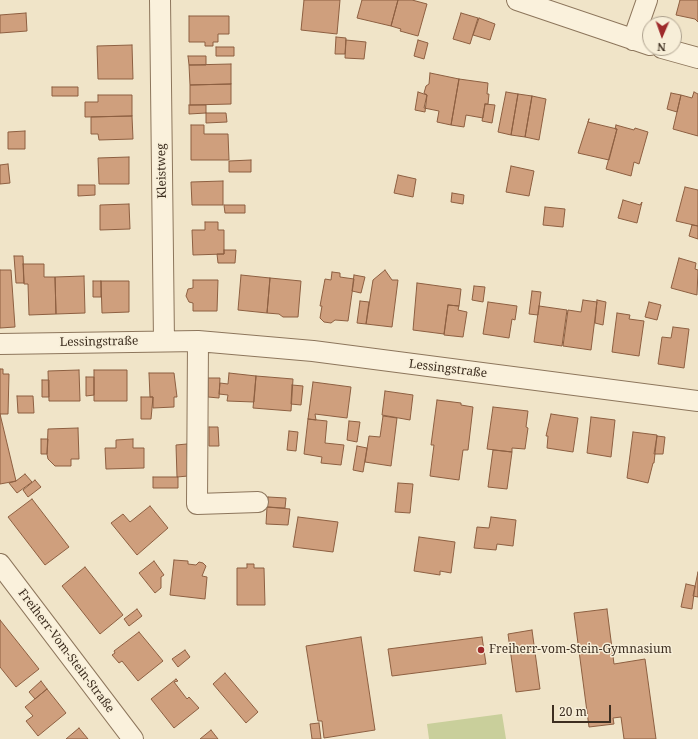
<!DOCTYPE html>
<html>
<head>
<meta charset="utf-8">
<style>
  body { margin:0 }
  #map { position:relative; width:698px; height:739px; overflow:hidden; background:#f0e4c8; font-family:"Noto Serif",serif }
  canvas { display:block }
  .north { position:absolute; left:642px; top:16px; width:40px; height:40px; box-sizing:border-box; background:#f7eed8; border:1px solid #ada18e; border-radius:50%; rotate:182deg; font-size:11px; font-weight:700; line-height:16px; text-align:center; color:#3d2e20 }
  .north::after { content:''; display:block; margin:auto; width:14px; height:18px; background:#9e2a2b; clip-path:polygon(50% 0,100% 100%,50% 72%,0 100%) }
  .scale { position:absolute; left:552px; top:705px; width:59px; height:18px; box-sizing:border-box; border:2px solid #3d2e20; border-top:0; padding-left:5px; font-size:12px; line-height:14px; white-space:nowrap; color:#3d2e20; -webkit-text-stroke:3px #f7eed8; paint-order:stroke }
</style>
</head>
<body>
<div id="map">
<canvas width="698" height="739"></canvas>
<div class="north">N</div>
<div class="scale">20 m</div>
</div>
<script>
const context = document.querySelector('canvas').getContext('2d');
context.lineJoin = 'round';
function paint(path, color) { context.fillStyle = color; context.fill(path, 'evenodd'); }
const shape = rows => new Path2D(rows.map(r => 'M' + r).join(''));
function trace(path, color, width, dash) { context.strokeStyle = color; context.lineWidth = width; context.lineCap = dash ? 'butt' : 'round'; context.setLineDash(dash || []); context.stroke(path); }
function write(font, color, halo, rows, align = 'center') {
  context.font = font + ' "Noto Serif",serif'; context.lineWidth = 3; context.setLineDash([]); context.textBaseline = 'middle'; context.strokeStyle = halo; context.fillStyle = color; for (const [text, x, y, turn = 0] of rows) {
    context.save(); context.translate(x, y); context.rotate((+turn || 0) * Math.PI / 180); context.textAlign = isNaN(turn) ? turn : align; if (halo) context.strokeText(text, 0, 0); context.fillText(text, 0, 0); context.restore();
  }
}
paint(shape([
  [502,714,506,739,429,739,427,724]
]), '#c9cf9b');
const building = shape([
  [304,0,340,0,337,34,301,30,304,0],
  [362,0,398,0,391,26,357,18,362,0],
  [398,0,412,0,427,4,418,36,400,31,401,29,391,26,398,0],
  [680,0,698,0,698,22,695,19,676,15,680,0],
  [26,13,27,31,0,33,0,15,26,13],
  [461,13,478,18,470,44,453,39,461,13],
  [189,16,229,16,229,34,218,34,218,42,213,42,213,46,205,46,205,42,189,42,189,16],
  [479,18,495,24,490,40,473,35,479,18],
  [336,37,346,38,345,54,335,54,336,37],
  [346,40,366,42,364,59,345,58,346,40],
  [418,40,428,43,424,59,414,56,418,40],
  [132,45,133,79,98,79,97,46,132,45],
  [216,47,234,47,234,56,216,56,216,47],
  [188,56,206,56,206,65,189,65,188,56],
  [231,64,231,84,190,85,189,65,231,64],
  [430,73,459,79,451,125,437,122,439,111,424,108,427,95,424,93,426,86,429,84,430,73],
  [459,79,488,83,487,94,489,94,488,104,485,104,483,118,466,115,464,127,451,125,459,79],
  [231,84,231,104,190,105,190,85,231,84],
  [52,87,78,87,78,96,52,96,52,87],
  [418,92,427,95,425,112,415,110,418,92],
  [506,92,518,94,511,135,498,132,506,92],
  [694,92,698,94,698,136,673,129,681,95,692,98,694,92],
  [671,93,681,95,677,112,667,109,671,93],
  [518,94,532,96,525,137,511,135,518,94],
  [98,95,132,95,132,116,85,117,85,102,98,102,98,95],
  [532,96,546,99,539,140,525,137,532,96],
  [485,104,495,105,492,123,482,121,485,104],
  [189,105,206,105,206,113,189,114,189,105],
  [206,113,226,113,227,122,206,123,206,113],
  [132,116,133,139,99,140,98,134,91,134,91,117,132,116],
  [589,119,588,122,617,129,609,160,578,153,589,119],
  [191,125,204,125,204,134,228,134,229,160,191,160,191,125],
  [616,125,634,130,635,128,648,132,639,164,634,162,631,176,606,169,617,129,615,129,616,125],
  [25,131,25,149,8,149,8,132,25,131],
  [129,157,129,184,99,184,98,158,129,157],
  [251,160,251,172,229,172,229,161,251,160],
  [8,164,10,183,0,184,0,165,8,164],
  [511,166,534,171,529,196,506,192,511,166],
  [398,175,416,179,413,197,394,193,398,175],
  [223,181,223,205,192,205,191,182,223,181],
  [78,185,95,185,95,195,78,196,78,185],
  [685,187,698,190,698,226,676,221,685,187],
  [452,193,464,195,463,204,451,202,452,193],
  [623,200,640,205,642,202,637,223,618,218,623,200],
  [129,204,130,229,100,230,100,205,129,204],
  [224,205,245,205,245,213,225,213,224,205],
  [545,207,565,209,563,227,543,225,545,207],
  [205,222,218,222,218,230,224,230,224,254,193,255,192,230,205,230,205,222],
  [692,225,698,226,698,239,689,236,692,225],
  [224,250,236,250,235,263,218,263,217,254,224,254,224,250],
  [14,256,23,256,24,283,16,283,14,256],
  [679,258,696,263,695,269,698,270,697,295,671,288,679,258],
  [23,264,44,264,44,277,55,277,56,314,29,315,28,284,24,284,23,264],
  [0,270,11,270,15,327,0,328,0,270],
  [385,270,392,280,398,280,392,327,366,324,373,280,385,270],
  [332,272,340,273,340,277,354,279,348,321,335,320,331,323,324,322,320,318,322,306,320,306,325,279,331,280,332,272],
  [241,275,270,278,267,313,238,310,241,275],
  [354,275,365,277,361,293,352,291,354,275],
  [84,276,85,313,56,314,55,277,84,276],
  [270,278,301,281,298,317,283,317,279,314,267,313,270,278],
  [193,280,218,280,217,311,193,311,193,303,189,302,186,296,188,289,193,288,193,280],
  [93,281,101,281,101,297,93,297,93,281],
  [101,281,129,281,129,312,102,313,101,281],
  [417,283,461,289,459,306,448,305,444,334,413,330,417,283],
  [474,286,485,287,483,302,472,300,474,286],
  [532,291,541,292,538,315,529,314,532,291],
  [583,300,597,302,591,350,563,346,568,310,581,312,583,300],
  [597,300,606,302,603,325,595,323,597,300],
  [360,301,369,302,366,324,357,323,360,301],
  [488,302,517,306,515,320,512,319,509,338,483,334,488,302],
  [649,302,661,305,657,320,645,317,649,302],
  [448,305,459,306,458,310,467,312,463,337,444,335,448,305],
  [539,306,567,310,562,346,534,342,539,306],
  [617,313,630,315,629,319,644,321,639,356,612,352,617,313],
  [673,327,689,329,684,368,658,364,662,337,671,338,673,327],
  [0,369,3,369,3,374,9,374,8,414,0,414,0,369],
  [79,370,80,401,49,401,48,371,79,370],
  [94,370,127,370,127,401,94,401,94,370],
  [149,373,174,373,177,397,174,397,174,407,153,408,153,397,150,397,149,373],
  [229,373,256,376,254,402,227,401,228,395,219,394,220,383,228,384,229,373],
  [256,376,293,379,291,411,253,408,256,376],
  [86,377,94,377,94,395,86,396,86,377],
  [208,378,220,378,219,398,208,397,208,378],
  [42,380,49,380,49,397,42,397,42,380],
  [313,382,351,387,347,418,315,414,316,420,308,419,313,382],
  [292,385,303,386,301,405,291,404,292,385],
  [385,391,413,395,410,420,382,415,385,391],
  [17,396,33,396,34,413,18,413,17,396],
  [141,397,153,397,151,419,141,419,141,397],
  [437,400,461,403,461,405,473,407,468,450,463,450,459,480,430,476,434,445,431,445,437,400],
  [493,407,528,411,526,427,528,428,525,449,512,448,512,452,487,449,493,407],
  [0,414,16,481,0,484,0,414],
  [551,414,578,418,573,452,547,448,548,436,546,436,551,414],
  [383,416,397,418,391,466,365,462,369,436,380,437,383,416],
  [591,417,615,420,611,457,587,453,591,417],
  [308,419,327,421,325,443,344,445,341,465,321,463,322,457,304,454,308,419],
  [349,421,360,422,357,442,347,440,349,421],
  [209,427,218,427,219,446,209,446,209,427],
  [78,428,79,459,71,459,71,466,55,466,48,459,47,454,48,429,78,428],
  [289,431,298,432,296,451,287,450,289,431],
  [633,432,657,435,654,463,653,463,648,483,627,478,633,432],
  [657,436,665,437,663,454,654,454,657,436],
  [41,439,48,439,47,454,41,454,41,439],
  [133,439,133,448,144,448,144,468,106,469,105,448,116,448,116,440,133,439],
  [187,444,188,476,177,477,176,445,187,444],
  [357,446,367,448,363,472,353,470,357,446],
  [493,450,512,452,507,489,488,487,493,450],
  [25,474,32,482,17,493,9,483,16,481,25,474],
  [153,477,178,477,178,488,153,488,153,477],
  [35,480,41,487,28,497,23,490,35,480],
  [398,483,413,484,410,513,395,512,398,483],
  [268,497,286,498,285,508,267,507,268,497],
  [32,499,69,547,45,565,8,517,32,499],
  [150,506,168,528,137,555,111,523,123,514,130,522,150,506],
  [267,507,290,509,288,525,266,524,267,507],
  [298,517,338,522,333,552,293,547,298,517],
  [491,517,516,520,513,546,497,544,496,550,474,548,477,527,489,528,491,517],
  [419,537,455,542,451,573,440,571,440,575,414,571,419,537],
  [174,560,188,561,188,564,196,565,199,562,203,563,206,566,202,576,207,577,205,599,170,595,174,560],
  [154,561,164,575,161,577,161,588,155,593,139,573,154,561],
  [247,564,254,564,254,568,264,568,265,605,237,605,237,568,247,568,247,564],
  [85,567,123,615,100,634,62,586,85,567],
  [698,572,698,597,693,596,698,572],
  [686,584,695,586,692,609,681,607,686,584],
  [137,609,142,616,129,626,124,619,137,609],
  [607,609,614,664,645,659,656,739,624,739,621,717,613,718,614,724,589,727,574,613,607,609],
  [0,620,39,669,16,687,0,667,0,620],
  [532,630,540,689,516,692,508,634,532,630],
  [139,632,163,661,138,681,122,661,119,663,112,655,115,653,114,651,139,632],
  [361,637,375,730,324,738,322,721,318,721,306,646,361,637],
  [482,637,486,664,392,676,388,649,482,637],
  [185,650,190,657,178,667,172,659,185,650],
  [225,673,258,712,246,723,213,684,225,673],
  [176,679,178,681,174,682,187,699,189,697,199,708,174,728,151,699,176,679],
  [41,681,47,689,35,699,29,692,41,681],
  [47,689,66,713,38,736,26,721,33,716,25,707,47,689],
  [319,723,321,739,312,739,310,724,319,723],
  [79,728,88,739,66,739,79,728],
  [211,730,218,739,200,739,211,730]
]);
paint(building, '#cf9f7d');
trace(building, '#8d5f41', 1);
const street = shape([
  [160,0,164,341],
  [517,0,650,45],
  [633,40,647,0],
  [662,48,698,58],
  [198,341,197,504,258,502],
  [0,344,198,341,313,351,698,401],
  [0,564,133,739]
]);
trace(street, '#8d765c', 22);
trace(street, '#faf1dc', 20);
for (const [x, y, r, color] of [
  [481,650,4,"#9e2a2b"]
]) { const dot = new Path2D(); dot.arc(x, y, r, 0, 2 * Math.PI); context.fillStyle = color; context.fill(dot); trace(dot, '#f7eed8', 1.5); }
write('12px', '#3d2e20', '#f7eed8', [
  ["Kleistweg",162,171,-91],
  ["Lessingstraße",99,342,-1],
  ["Lessingstraße",448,369,7],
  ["Freiherr-Vom-Stein-Straße",66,651,53]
]);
write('12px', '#3d2e20', '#f7eed8', [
  ["Freiherr-vom-Stein-Gymnasium",489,650]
], 'left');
</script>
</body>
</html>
